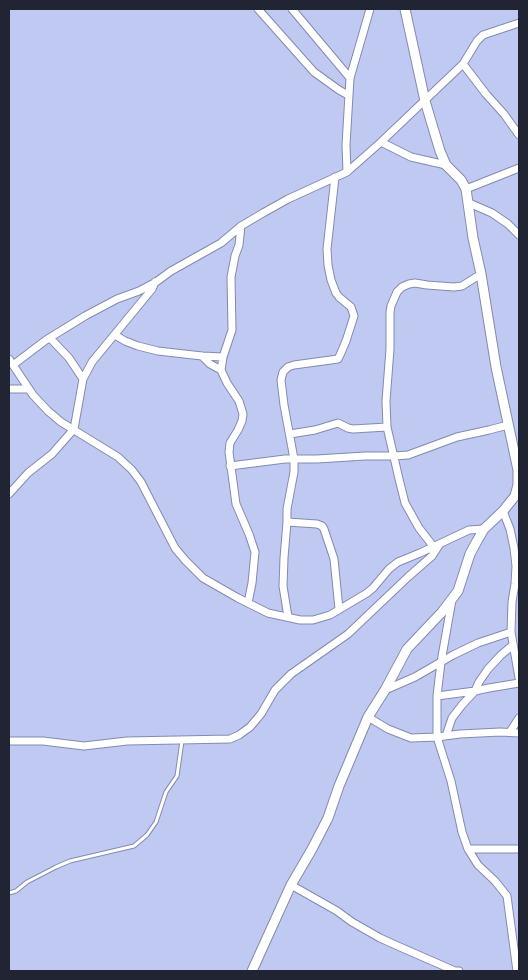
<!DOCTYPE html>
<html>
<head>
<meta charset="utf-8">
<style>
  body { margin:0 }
  #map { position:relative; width:528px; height:980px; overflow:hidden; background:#bfc9f1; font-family:"Nunito Sans",sans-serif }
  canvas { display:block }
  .frame { position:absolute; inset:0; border:10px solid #212433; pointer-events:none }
</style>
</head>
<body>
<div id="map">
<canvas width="528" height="980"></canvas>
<div class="frame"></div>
</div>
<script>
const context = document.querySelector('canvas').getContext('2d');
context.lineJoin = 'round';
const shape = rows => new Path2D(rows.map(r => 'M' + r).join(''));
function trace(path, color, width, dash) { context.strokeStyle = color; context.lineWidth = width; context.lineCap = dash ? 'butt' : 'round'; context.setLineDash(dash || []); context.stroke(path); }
const service = shape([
  [9,893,16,891,27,882,56,867,70,861,134,846,147,835,156,822,166,792,177,776,182,741]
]);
const minor = shape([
  [258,9,314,72,339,90,348,95],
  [292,9,350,78],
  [463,64,486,94,504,114,519,135],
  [381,142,411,157,446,165],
  [347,172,346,145,350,78,370,9],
  [466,189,519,168],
  [469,203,492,213,508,224,519,235],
  [241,226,239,245,235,256,231,277,232,330,223,357,221,370,227,383,239,401,243,414,242,421,238,430,230,443,229,452,236,504,249,534,255,552,252,583,248,603],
  [115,335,125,341,138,346,158,351,202,356,223,357],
  [50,338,69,358,83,379],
  [202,356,210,364,221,370],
  [9,359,33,395,48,411,61,422,118,457,132,470,141,482,175,548,185,560,203,578,238,598,268,613,300,620,313,620,330,615,367,593,373,588,389,569,398,562,420,553,469,530,484,529],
  [13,365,46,340,85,316,117,299,139,291,156,282,171,271,221,243,241,226,263,213,288,199,347,172,381,142,463,64,477,41,483,35,519,23],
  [9,389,28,389],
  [290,434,315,430,338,423,348,428,353,429,387,427],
  [230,466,285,459,317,459,365,456,394,456,408,455,457,437,489,430,508,425],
  [9,494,28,473,52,454,74,429,83,379,92,362,152,289,155,282],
  [503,511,510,529,514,548,516,566,515,584,512,602,511,632,519,678],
  [287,522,317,524,322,526,324,529,334,559,339,609],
  [433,546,419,528,405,503,399,479,387,427,386,401,390,349,390,312,391,306,397,292,402,287,409,284,415,283,427,285,454,287,462,286,481,274],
  [452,600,441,662,437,696,437,737,451,781,462,832,468,849,478,865,495,881,507,896,517,971],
  [288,617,283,586,284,558,287,522,287,509,294,472,294,459,284,405,281,380,283,372,288,367,294,365,338,359,340,355,346,341,354,316,351,307,339,297,336,293,331,280,328,265,327,249,335,177],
  [385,690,415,677,453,655,478,643,511,632],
  [437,696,475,691,489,688,519,683],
  [368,717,388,729,411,738,437,737,460,734,500,732,519,733],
  [510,732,519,718],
  [446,736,452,718,462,705,475,691,479,682,488,669,501,655,513,645],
  [9,741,43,741,84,746,127,741,230,739,239,735,250,727,261,714,275,690,291,674,348,634,408,577,432,556,439,545],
  [468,849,519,849],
  [291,885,337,911,352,922,380,938,400,947,455,971,459,971]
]);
const tertiary = shape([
  [252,971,291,885,312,849,328,818,339,786,368,717,385,690,407,649,442,612,458,591,470,554,477,541,484,529,503,511,515,496,518,485,518,470,496,367,481,274,473,238,466,189,461,180,446,165,440,151,425,101,405,9]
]);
trace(service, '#828bb0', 5);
trace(minor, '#828bb0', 9);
trace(tertiary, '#828bb0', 11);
trace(service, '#fff', 3);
trace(minor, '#fff', 7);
trace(tertiary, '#fff', 9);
</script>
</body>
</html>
